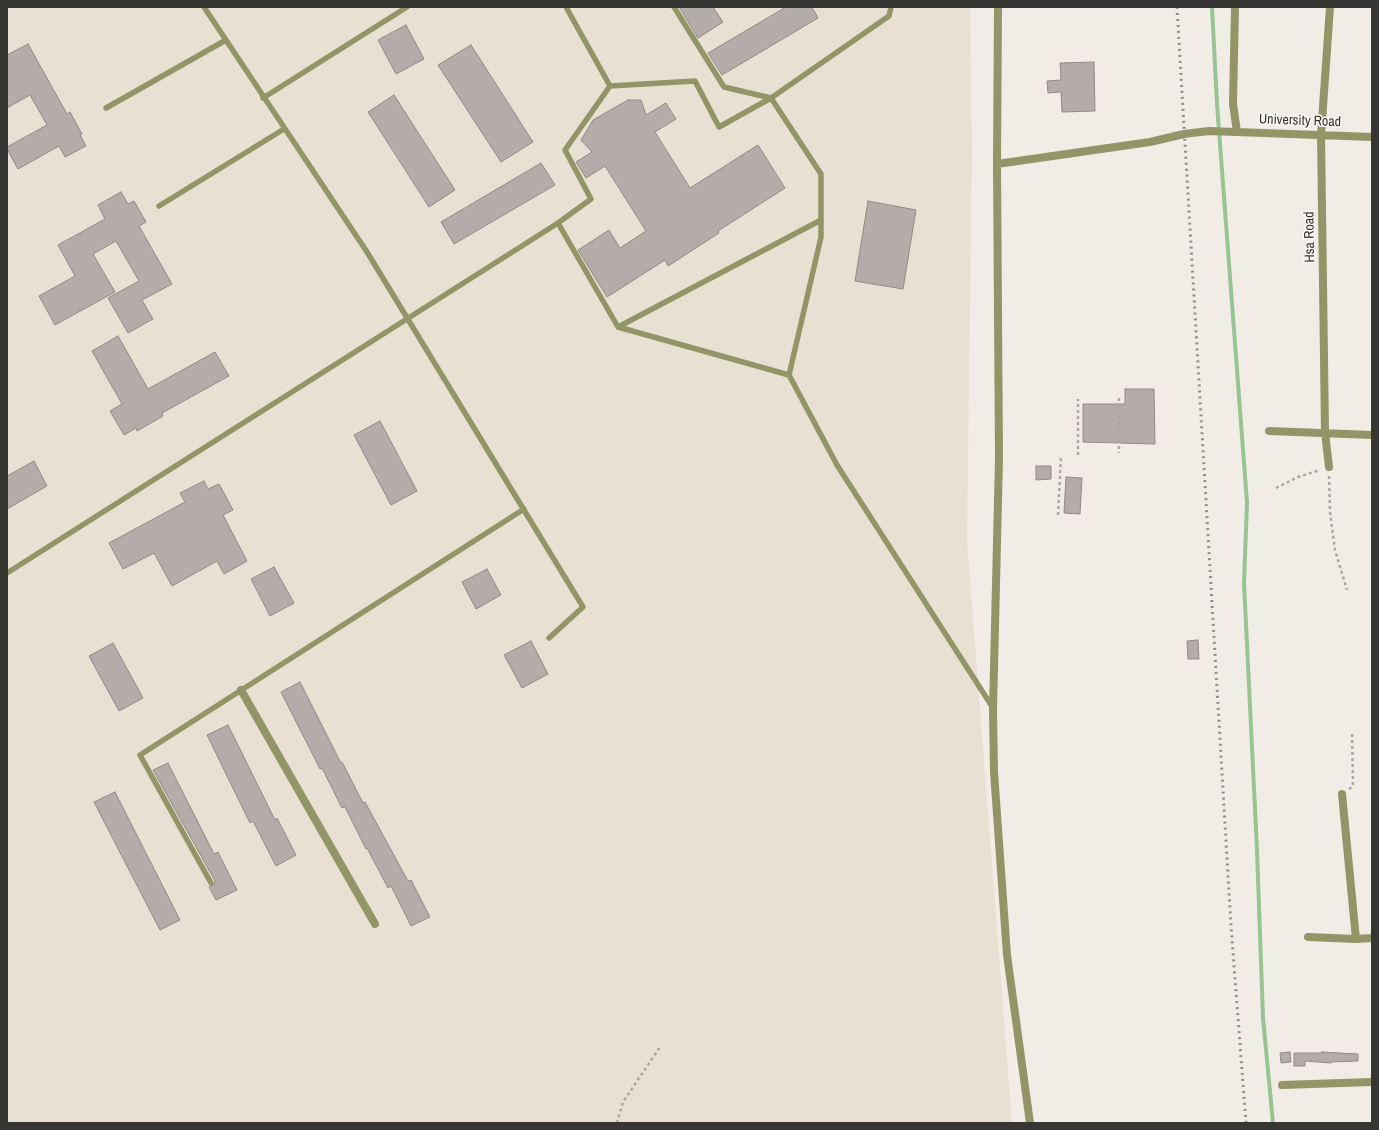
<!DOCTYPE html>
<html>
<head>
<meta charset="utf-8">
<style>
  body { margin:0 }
  #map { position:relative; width:1379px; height:1130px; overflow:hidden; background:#f1ede6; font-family:"Archivo Narrow",sans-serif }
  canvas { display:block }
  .frame { position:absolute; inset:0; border:8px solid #373633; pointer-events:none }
</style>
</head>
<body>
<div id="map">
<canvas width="1379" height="1130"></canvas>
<div class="frame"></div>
</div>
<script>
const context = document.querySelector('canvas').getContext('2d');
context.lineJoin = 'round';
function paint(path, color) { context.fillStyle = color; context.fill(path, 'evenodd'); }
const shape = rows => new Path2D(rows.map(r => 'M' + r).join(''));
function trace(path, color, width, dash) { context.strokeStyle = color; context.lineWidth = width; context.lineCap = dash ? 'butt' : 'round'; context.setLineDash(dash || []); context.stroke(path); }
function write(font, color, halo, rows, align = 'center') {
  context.font = font + ' "Archivo Narrow",sans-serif'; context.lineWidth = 3; context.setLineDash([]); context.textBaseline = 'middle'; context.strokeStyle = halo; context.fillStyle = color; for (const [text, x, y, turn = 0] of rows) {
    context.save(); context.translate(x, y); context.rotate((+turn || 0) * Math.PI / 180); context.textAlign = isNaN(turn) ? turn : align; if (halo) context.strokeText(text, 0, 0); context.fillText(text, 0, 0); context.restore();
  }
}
paint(shape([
  [7,7,970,7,972,152,967,540,1012,1123,7,1123]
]), '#e8e1d3');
trace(shape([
  [1212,7,1217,104,1247,503,1244,583,1257,850,1263,1018,1273,1123]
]), '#96c591', 4);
const building = shape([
  [679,7,713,7,723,22,698,38,679,7],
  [786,7,812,7,818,18,722,75,708,53,786,7],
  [406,25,424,59,396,74,378,40,406,25],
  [28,44,67,114,70,112,82,134,80,135,86,146,65,157,59,146,18,169,7,149,7,147,47,125,30,95,7,108,7,55,28,44],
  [471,45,533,142,501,162,438,65,471,45],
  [1094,62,1095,111,1062,112,1061,92,1048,93,1047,81,1061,80,1060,63,1094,62],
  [394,95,455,190,429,207,368,112,394,95],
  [628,100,641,100,646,115,666,103,676,119,655,132,690,188,758,145,785,188,718,231,719,233,668,266,665,260,607,297,578,250,609,230,620,248,646,231,605,166,586,178,576,162,592,152,581,140,593,120,628,100],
  [541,163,555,185,454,244,441,222,541,163],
  [121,192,128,204,134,201,146,222,139,226,172,284,142,300,153,319,128,333,108,298,139,281,116,241,93,254,115,292,55,325,39,296,75,276,58,245,105,219,98,205,121,192],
  [868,201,916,210,903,289,855,281,868,201],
  [118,336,148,389,215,352,229,376,162,413,163,416,137,431,136,428,124,435,110,411,122,404,92,351,118,336],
  [1125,389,1154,389,1155,444,1083,442,1083,404,1125,404,1125,389],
  [380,421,417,491,391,505,354,435,380,421],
  [34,461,47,486,7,509,7,476,34,461],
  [1036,466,1051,466,1051,479,1036,480,1036,466],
  [1066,477,1082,478,1080,514,1064,513,1066,477],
  [204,481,208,489,219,484,233,510,223,515,247,561,224,574,217,561,172,586,154,553,123,569,109,543,185,502,180,493,204,481],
  [274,567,294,603,270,616,251,579,274,567],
  [487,569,501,595,476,609,462,582,487,569],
  [1198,640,1199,659,1188,659,1187,641,1198,640],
  [531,641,548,674,522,688,504,655,531,641],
  [113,643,143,698,119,711,89,656,113,643],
  [300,682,341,763,342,762,363,803,365,802,408,881,411,880,430,917,411,926,391,886,388,888,367,848,366,849,345,807,342,808,322,768,320,769,281,692,300,682],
  [228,725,275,820,277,818,296,855,276,866,253,821,250,823,207,735,228,725],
  [168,763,214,854,218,852,237,890,216,900,209,887,214,885,215,881,153,770,168,763],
  [115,792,180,920,160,930,94,802,115,792],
  [1290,1052,1291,1062,1281,1063,1280,1053,1290,1052],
  [1322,1052,1358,1054,1358,1061,1331,1062,1331,1063,1305,1061,1305,1066,1294,1066,1294,1053,1322,1053,1322,1052]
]);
paint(building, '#b4aca8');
trace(building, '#918a86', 1);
trace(shape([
  [1119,398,1119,453],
  [1078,455,1078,399],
  [1329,476,1330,512,1335,550,1347,590],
  [1276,488,1298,477,1320,470],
  [1058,515,1061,456],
  [1349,789,1353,786,1352,732],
  [617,1123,623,1102,660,1047]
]), '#aba8a3', 2.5, [3, 3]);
trace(shape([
  [204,7,367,252,583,607,549,638],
  [566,7,610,86,695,81,719,127,771,98,821,174,821,237,789,375,837,465,993,708],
  [674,7,724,87,771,98,889,16,891,7],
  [610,86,565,150,591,199,558,223,618,327,789,375],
  [263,98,407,7],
  [106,108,226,40],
  [159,206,284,129],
  [618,327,821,220],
  [7,573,558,223],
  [211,883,140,755,524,509]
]), '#929566', 5.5);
trace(shape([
  [998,7,997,164,999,459,993,709,994,772,1007,955,1030,1123],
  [1235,7,1233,104,1237,132],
  [997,164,1150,142,1184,134,1209,131,1372,137],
  [1269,431,1372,435],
  [1329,467,1325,433,1321,135,1330,7],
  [241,690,375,924],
  [1342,794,1356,939],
  [1308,937,1356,939,1372,938],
  [1282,1085,1372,1082]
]), '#929566', 8);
trace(shape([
  [1177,7,1231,926,1246,1123]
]), '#928f8a', 3, [2, 4]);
write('14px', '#373633', '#fefaf3', [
  ["University Road",1300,121,2],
  ["Hsa Road",1310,237,-91]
]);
</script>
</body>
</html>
